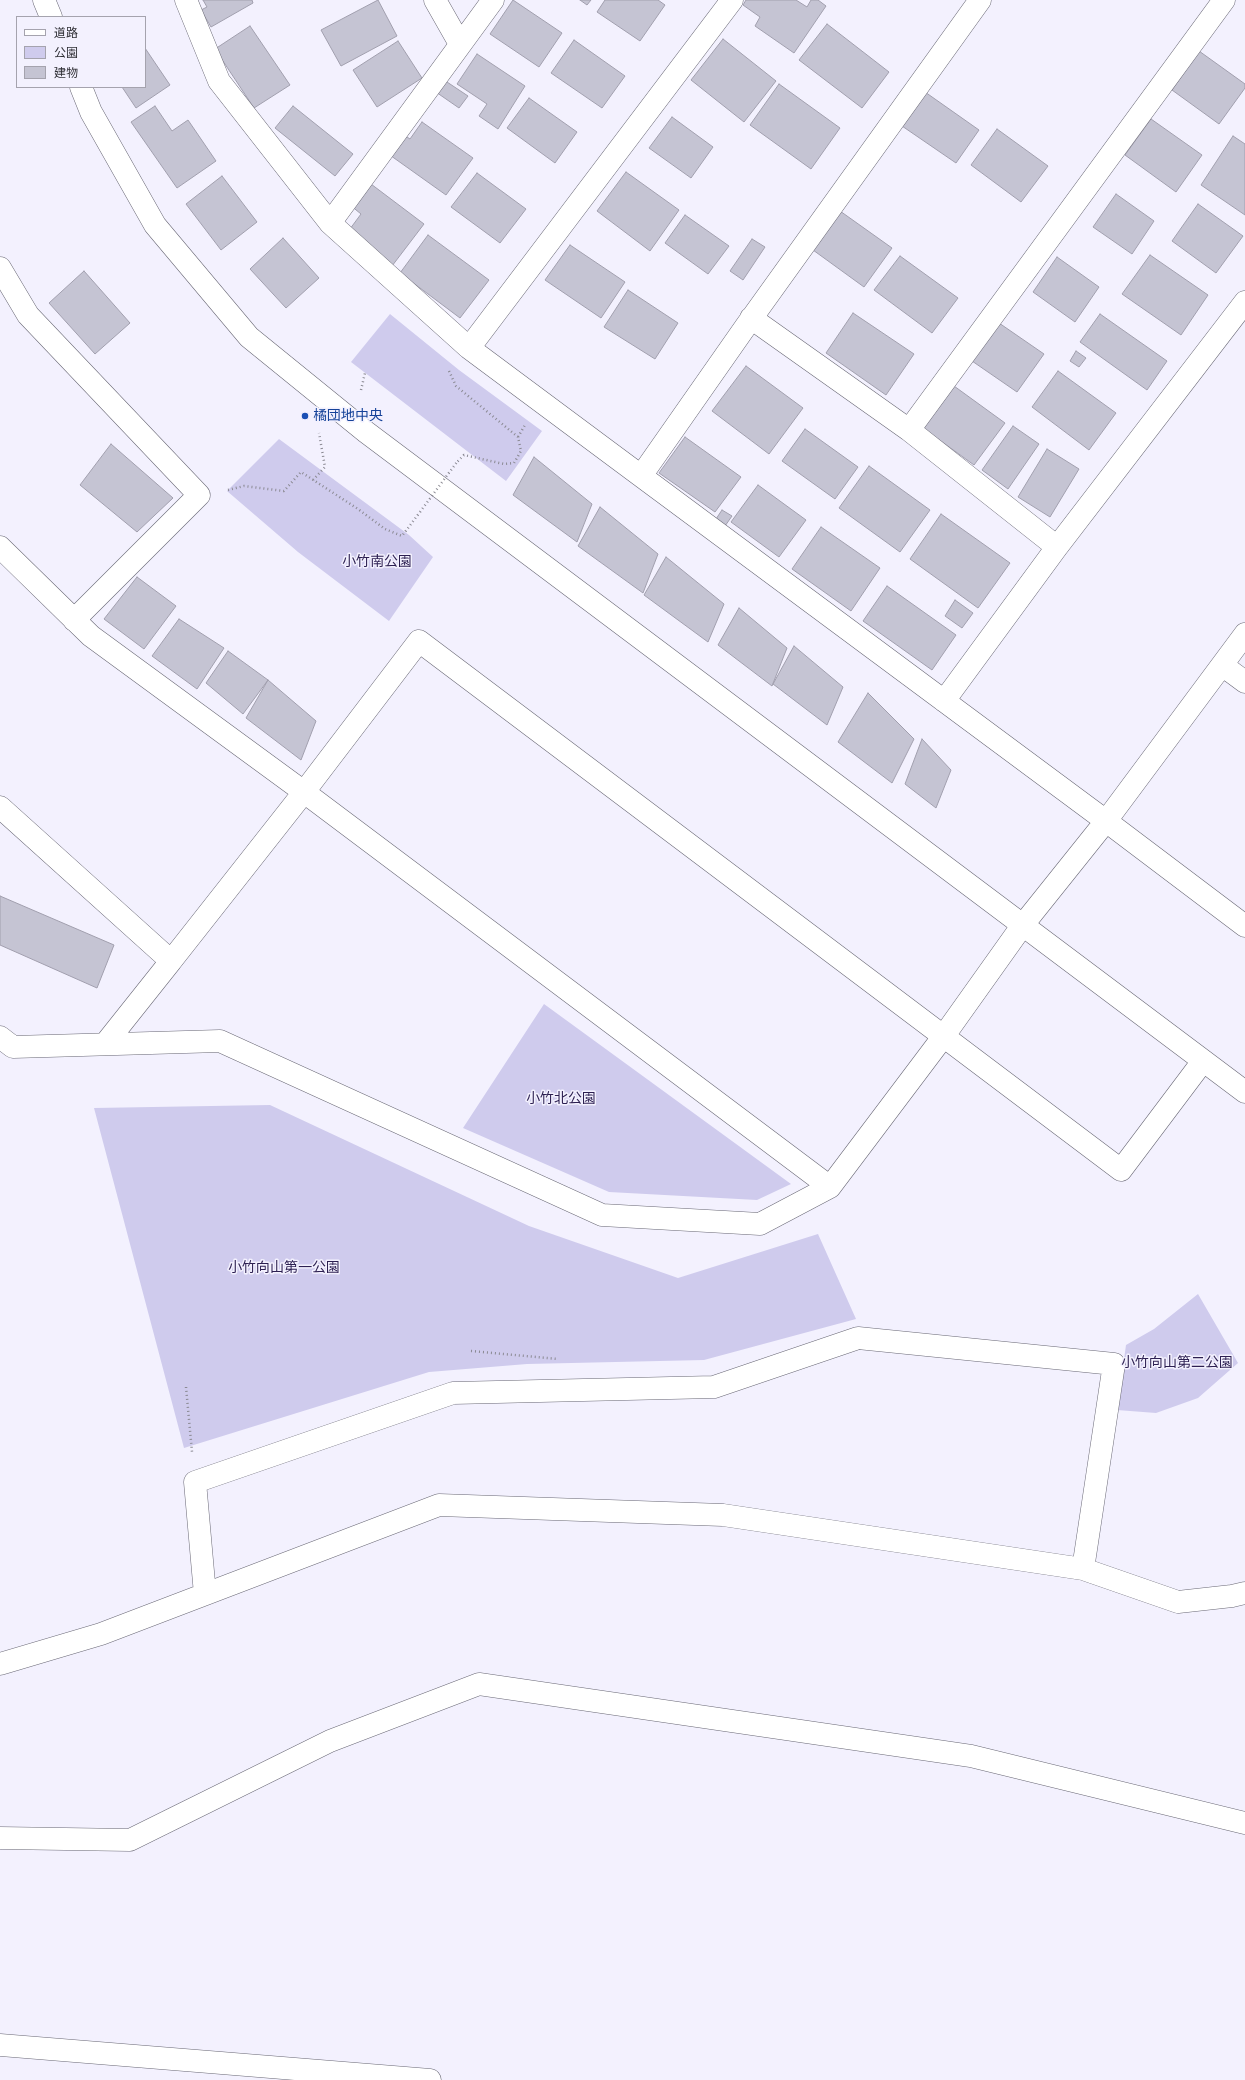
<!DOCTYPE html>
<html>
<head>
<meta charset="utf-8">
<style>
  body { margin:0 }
  #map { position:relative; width:1245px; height:2080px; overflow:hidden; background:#f3f1fe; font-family:"Noto Sans","Noto Sans JP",sans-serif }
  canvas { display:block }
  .legend { position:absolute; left:16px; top:16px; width:130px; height:72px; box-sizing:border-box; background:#f3f1fe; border:1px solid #a5a3ae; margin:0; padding:5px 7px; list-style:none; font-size:12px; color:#2f2f35 }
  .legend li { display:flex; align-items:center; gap:8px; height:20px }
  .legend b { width:20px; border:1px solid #a5a3ae }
</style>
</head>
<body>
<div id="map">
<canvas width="1245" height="2080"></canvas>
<ul class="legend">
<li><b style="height:5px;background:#fff"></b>道路</li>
<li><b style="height:11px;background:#cfcbed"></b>公園</li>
<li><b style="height:11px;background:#c5c4d3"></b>建物</li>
</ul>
</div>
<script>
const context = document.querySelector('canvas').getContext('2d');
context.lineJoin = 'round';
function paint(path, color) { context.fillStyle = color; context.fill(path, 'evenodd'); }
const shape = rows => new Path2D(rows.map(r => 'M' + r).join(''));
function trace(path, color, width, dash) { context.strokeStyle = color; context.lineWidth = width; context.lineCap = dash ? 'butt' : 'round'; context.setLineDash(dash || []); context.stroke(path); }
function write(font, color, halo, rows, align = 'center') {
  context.font = font + ' "Noto Sans","Noto Sans JP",sans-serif'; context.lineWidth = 3; context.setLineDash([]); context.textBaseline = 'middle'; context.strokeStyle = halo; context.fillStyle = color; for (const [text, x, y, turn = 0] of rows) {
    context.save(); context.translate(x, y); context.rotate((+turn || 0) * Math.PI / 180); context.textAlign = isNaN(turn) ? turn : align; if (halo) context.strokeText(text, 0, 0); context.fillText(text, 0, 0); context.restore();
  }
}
paint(shape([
  [390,314,459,370,542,431,506,481,351,362],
  [279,439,409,535,433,557,389,621,298,552,227,491],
  [544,1004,791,1184,757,1200,609,1192,463,1128],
  [270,1105,529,1226,678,1278,818,1234,856,1319,704,1360,527,1364,429,1372,184,1448,94,1108],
  [1198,1294,1238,1363,1198,1398,1156,1413,1117,1410,1126,1345,1154,1329]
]), '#cfcbed');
const building = shape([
  [203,0,252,0,253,3,211,27,201,10,207,7,203,0],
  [378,0,397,36,341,66,321,30,378,0],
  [513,0,562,33,539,67,490,34,513,0],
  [580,0,591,0,587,5,580,0],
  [605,0,658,0,665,5,640,41,597,12,605,0],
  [746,0,796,0,807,7,811,0,818,0,826,6,794,53,755,26,760,17,743,5,746,0],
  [827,24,889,72,862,108,799,60,827,24],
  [250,26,290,85,254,108,215,49,250,26],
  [723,39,776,81,744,122,691,80,723,39],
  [574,40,625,76,602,108,551,73,574,40],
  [398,41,422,78,377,107,353,70,398,41],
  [145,48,170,85,136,108,122,87,145,87,145,48],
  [1199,51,1245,84,1245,88,1219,124,1172,90,1199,51],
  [477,54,525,86,498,129,479,116,487,104,457,84,477,54],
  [441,78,468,96,459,108,433,90,441,78],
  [779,84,840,128,811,169,750,125,779,84],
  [925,92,979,130,956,163,902,126,925,92],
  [529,98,577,132,555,163,507,128,529,98],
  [155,106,172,131,188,120,216,161,177,188,131,122,155,106],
  [293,106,353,154,335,176,275,128,293,106],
  [672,117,713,147,691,178,649,148,672,117],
  [1151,119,1202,155,1176,192,1125,155,1151,119],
  [422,122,473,158,446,195,387,153,401,133,410,139,422,122],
  [997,129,1048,166,1021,202,971,165,997,129],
  [1233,136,1245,144,1245,215,1201,185,1233,136],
  [626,172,679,210,650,251,597,211,626,172],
  [477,173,526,209,500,243,451,207,477,173],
  [222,176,257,222,221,250,186,204,222,176],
  [367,181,424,224,392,266,347,233,361,214,350,205,367,181],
  [1116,194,1154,221,1132,254,1093,227,1116,194],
  [1198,204,1243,236,1216,273,1172,241,1198,204],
  [840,211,892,248,864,287,813,250,840,211],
  [685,215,729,246,708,274,665,243,685,215],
  [428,235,489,280,460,318,400,273,428,235],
  [283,238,319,278,286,308,250,269,283,238],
  [752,239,765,247,743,280,730,271,752,239],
  [570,245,625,282,601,318,545,280,570,245],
  [1150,255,1208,295,1181,335,1122,294,1150,255],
  [900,256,958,298,932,333,874,290,900,256],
  [1057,257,1099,287,1075,322,1033,292,1057,257],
  [84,271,130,323,95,354,49,303,84,271],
  [628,290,678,323,655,359,604,327,628,290],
  [853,313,914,354,886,395,826,353,853,313],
  [1100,314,1167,361,1147,390,1080,342,1100,314],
  [999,323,1044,354,1017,392,972,361,999,323],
  [1076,351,1086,358,1079,367,1070,361,1076,351],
  [746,366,803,408,769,454,712,411,746,366],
  [1058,371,1116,413,1089,450,1032,407,1058,371],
  [954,386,1005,423,974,465,923,428,954,386],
  [1013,426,1039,444,1008,489,982,470,1013,426],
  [805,429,858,467,835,499,782,461,805,429],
  [685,437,741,477,715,512,659,473,685,437],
  [111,444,173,498,137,532,80,485,111,444],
  [1047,449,1079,469,1050,517,1018,497,1047,449],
  [534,457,592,504,577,542,513,495,534,457],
  [869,466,930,510,900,552,839,508,869,466],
  [758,485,806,520,779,557,731,522,758,485],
  [600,507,658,554,643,593,578,546,600,507],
  [722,510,732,516,725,526,716,519,722,510],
  [941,514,1010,563,978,608,910,559,941,514],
  [821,527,880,568,851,611,792,569,821,527],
  [666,557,724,604,708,642,644,595,666,557],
  [137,577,176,606,144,649,104,619,137,577],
  [887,586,956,635,932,670,863,621,887,586],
  [955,600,973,613,962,628,945,616,955,600],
  [739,608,787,648,772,686,718,645,739,608],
  [179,619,224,648,197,689,152,656,179,619],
  [794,646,843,687,827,725,773,684,794,646],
  [228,651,268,680,243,714,206,683,228,651],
  [268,680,316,721,301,760,246,718,268,680],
  [868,693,914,739,892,783,838,742,868,693],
  [922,739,951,770,936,808,905,784,922,739],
  [0,896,114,945,97,988,0,945,0,896]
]);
paint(building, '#c5c4d3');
trace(building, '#a19fae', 1);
const minor = shape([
  [186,0,219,81,330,223,469,348,641,476,746,326,980,0],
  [435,0,460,44],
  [330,223,493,0],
  [0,268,28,315,199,495,74,620],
  [751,318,909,430,1057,547,1245,302],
  [469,348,732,0],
  [909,430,1224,0],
  [641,476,1106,821,1245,926],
  [0,547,91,636,304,792,830,1187],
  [1222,665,1245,682],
  [944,701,1057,547],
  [0,807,171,961,304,792,419,641,1121,1170,1203,1061],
  [0,1037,13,1047,220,1041,602,1215,760,1224,830,1187,943,1037,1022,926,1106,821,1245,634],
  [105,1044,171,961],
  [205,1594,195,1482,453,1393,714,1387,858,1338,1114,1364,1083,1569],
  [0,1664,101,1634,439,1505,723,1515,1083,1569,1178,1602,1232,1596,1245,1593],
  [0,1838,130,1840,330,1741,479,1684,971,1756,1245,1823],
  [0,2045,430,2080]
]);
const tertiary = shape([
  [44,0,51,17],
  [81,87,91,112,155,225,249,337,366,432,1245,1092]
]);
trace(minor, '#696875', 23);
trace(tertiary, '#696875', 23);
trace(shape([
  [449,371,456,386,518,437,521,451,514,463,504,464,464,455,457,462],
  [361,390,365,373],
  [518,437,525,425],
  [313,480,325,467,319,433],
  [228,490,244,486,284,491,301,472,358,509,385,529,402,536,420,512],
  [471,1351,558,1359],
  [186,1387,192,1452]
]), '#8b8a93', 2.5, [1, 3]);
trace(minor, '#fff', 22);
trace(tertiary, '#fff', 22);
trace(shape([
  [420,512,457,462]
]), '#8b8a93', 2.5, [1, 3]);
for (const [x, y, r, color] of [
  [305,416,4,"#1a4fb4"]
]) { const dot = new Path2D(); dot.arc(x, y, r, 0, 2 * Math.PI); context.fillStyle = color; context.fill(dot); trace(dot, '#f3f1fe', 1.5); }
write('14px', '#164399', '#f3f1fe', [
  ["橘団地中央",313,416]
], 'left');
write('14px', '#2c1f51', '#f3f1fe', [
  ["小竹南公園",377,562],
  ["小竹北公園",561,1099],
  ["小竹向山第一公園",284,1268],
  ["小竹向山第二公園",1177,1363]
]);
</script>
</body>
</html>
